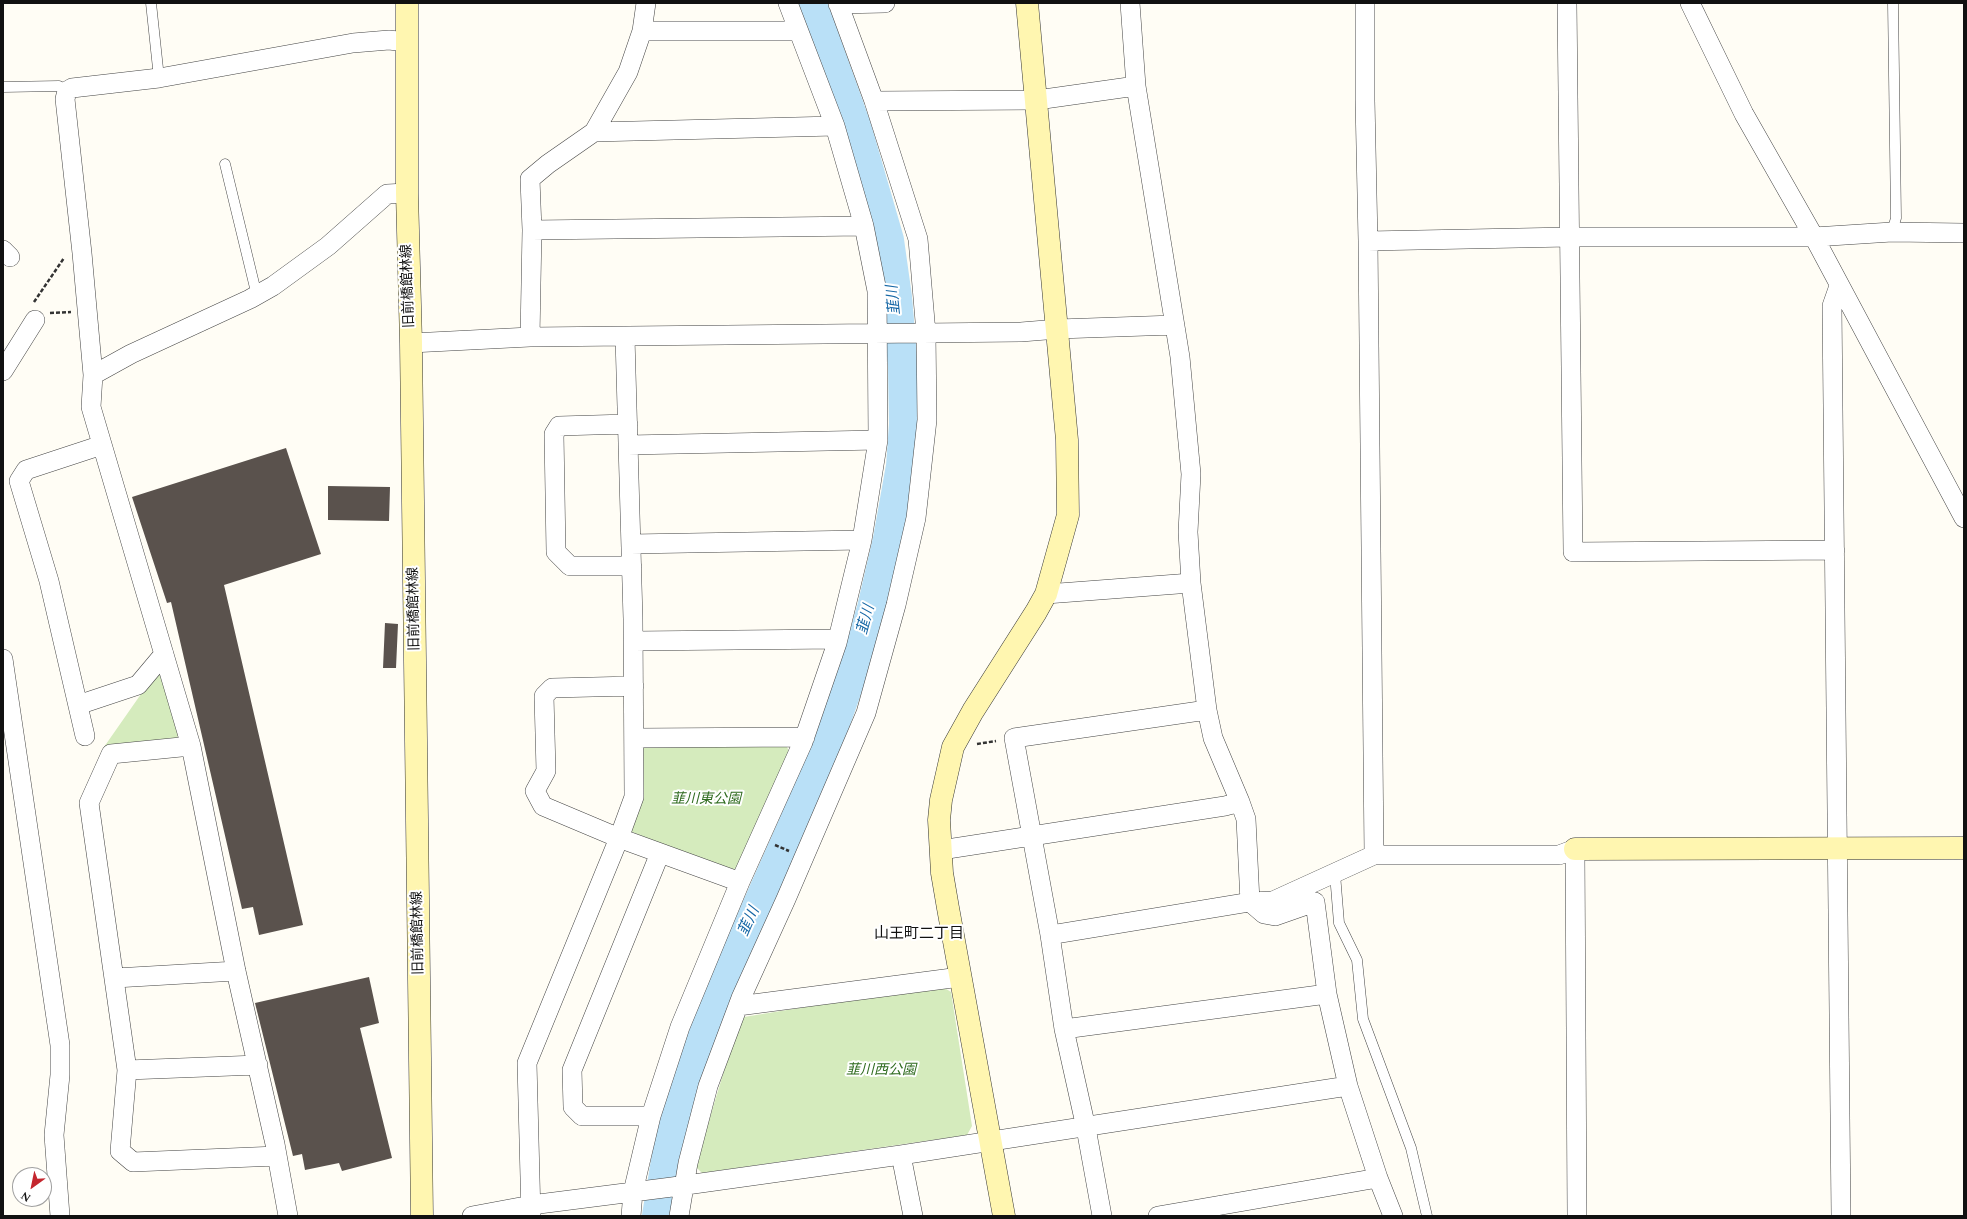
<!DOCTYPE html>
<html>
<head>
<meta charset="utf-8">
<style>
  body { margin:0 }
  #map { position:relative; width:1967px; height:1219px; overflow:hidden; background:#fffdf5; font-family:Spectral,serif }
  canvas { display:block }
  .frame { position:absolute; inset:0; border:4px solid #111; pointer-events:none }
  .north { position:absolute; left:12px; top:1167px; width:40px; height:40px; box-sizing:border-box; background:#fff; border:1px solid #a0a0a0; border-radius:50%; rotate:213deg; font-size:11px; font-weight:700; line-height:16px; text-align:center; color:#111 }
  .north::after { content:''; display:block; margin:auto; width:14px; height:18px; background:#c4262e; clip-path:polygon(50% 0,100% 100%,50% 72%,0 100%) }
</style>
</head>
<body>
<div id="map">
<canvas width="1967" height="1219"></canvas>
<div class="frame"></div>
<div class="north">N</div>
</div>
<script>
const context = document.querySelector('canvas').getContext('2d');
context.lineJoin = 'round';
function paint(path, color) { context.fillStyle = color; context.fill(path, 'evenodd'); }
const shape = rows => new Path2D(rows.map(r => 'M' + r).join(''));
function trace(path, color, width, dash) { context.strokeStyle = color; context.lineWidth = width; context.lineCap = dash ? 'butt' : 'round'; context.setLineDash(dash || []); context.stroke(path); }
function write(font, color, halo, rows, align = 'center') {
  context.font = font + ' Spectral,"Noto Sans JP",serif'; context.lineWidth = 4; context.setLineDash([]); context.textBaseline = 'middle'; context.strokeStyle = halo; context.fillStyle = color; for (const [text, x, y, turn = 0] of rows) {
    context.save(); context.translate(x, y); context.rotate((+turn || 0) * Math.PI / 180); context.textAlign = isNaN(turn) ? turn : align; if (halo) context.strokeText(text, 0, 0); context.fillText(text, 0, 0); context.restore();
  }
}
paint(shape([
  [155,674,163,676,180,733,175,740,104,747],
  [649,743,785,743,790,753,739,867,729,871,632,832,631,825,644,796,640,751],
  [940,985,951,992,972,1126,967,1135,702,1173,695,1166,739,1022,744,1017]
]), '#d5ebbd');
trace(shape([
  [657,1216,670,1136,706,1022,792,827,836,720,854,669,872,608,888,539,901,466,904,424,903,367,897,297,889,240,856,126,812,3]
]), '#b9e0f7', 30);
paint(shape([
  [286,448,321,554,224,585,303,925,259,935,253,907,242,909,171,602,167,603,132,497],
  [328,486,390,487,389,521,328,520],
  [385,623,398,624,396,668,383,668],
  [369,977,379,1023,360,1028,392,1158,342,1171,339,1163,305,1170,302,1154,293,1156,255,1003]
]), '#5a524d');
const lane = shape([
  [151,3,159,78],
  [3,87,59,86,67,91],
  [225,164,257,296],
  [1892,232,1896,218,1893,3],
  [1335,874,1339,923,1357,960,1363,1019,1411,1148,1427,1216]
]);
const street = shape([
  [1130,3,1136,86,1180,357,1191,474,1188,532,1191,583,1207,710,1213,738,1240,802,1246,819,1250,902,1264,914,1275,916,1315,902,1327,994,1348,1086,1378,1178,1393,1216],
  [1365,3,1365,100,1368,241,1374,855],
  [1567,3,1573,552,1835,550],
  [1690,3,1744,114,1814,237,1964,518],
  [838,4,885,3],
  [642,31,798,31],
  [874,101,1037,100,1136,86],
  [594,132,835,126],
  [532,230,864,226],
  [1368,241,1569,237,1814,237,1892,232,1964,233],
  [3,250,10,257],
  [1839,286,1832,306,1841,1216],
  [530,337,532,230,530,179,548,164,594,132,628,72,642,31,646,3],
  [411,343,530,337,1021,332,1058,329,1175,325],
  [3,371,35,320],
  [93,375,131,354,250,299,273,286,328,246,387,194,407,193],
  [628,424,559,426,554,434,556,552,570,566,632,566],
  [628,445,878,440],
  [631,544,862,540],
  [1046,594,1191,583],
  [634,641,838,639],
  [3,659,60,1045,60,1075,54,1135,60,1216],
  [634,686,552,688,544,696,546,771,535,791,543,806,619,838,740,882],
  [78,705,138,685,164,654],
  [85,736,49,581,19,481,26,470,102,445],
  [635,738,805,737],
  [191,746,111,754,89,803,127,1070,120,1151,133,1162,277,1156],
  [941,850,1225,806,1240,802],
  [1050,935,1250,902,1273,901,1374,855,1559,855,1575,849,1577,1216],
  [115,978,236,971],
  [738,1006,960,977],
  [1064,1029,1327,994],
  [127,1070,258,1065],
  [651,1116,582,1116,573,1107,572,1070,660,853],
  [901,1155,913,1216],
  [288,1216,275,1144,236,971,191,746,91,407,93,375,82,253,65,99,67,91,72,88,159,78,353,43,389,40,406,42],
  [472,1216,531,1205,672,1187,901,1155,1348,1086],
  [531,1216,527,1063,619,838,634,797,633,619,625,337],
  [631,1216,633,1192,651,1116,680,1027,740,882,803,742,837,643,862,540,878,440,877,291,864,226,835,126,788,3],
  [679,1216,688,1163,708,1086,741,998,786,899,866,713,896,605,916,518,927,420,926,333,918,239,874,101,838,3],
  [1102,1216,1086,1128,1064,1029,1050,935,1014,738,1207,710],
  [1158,1216,1378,1178]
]);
const secondary = shape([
  [407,3,407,193,411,343,422,1216],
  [1575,849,1964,848],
  [1004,1216,948,908,942,873,939,820,941,800,953,747,973,711,1036,612,1046,594,1068,515,1067,440,1027,3]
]);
trace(lane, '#444', 11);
trace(street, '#444', 20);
trace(secondary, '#333', 23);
trace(shape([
  [34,302,64,258],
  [50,313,71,312],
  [977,744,996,741],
  [775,845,789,851]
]), '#333', 2.5, [4, 2]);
trace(lane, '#fff', 10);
trace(street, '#fff', 19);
trace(secondary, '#fff6b0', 22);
write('14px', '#111', '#fff', [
  ["旧前橋館林線",409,286,-92],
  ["旧前橋館林線",415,609,-91],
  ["旧前橋館林線",419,933,-91]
]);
write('italic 14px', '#2f6b1f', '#fff', [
  ["韮川東公園",706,800],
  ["韮川西公園",881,1071]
]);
write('italic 15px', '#1768a6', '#fff', [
  ["韮川",895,300,-96],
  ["韮川",867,620,-75],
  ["韮川",750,922,-66]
]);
write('15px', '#111', '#fff', [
  ["山王町二丁目",919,935]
]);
</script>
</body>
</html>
